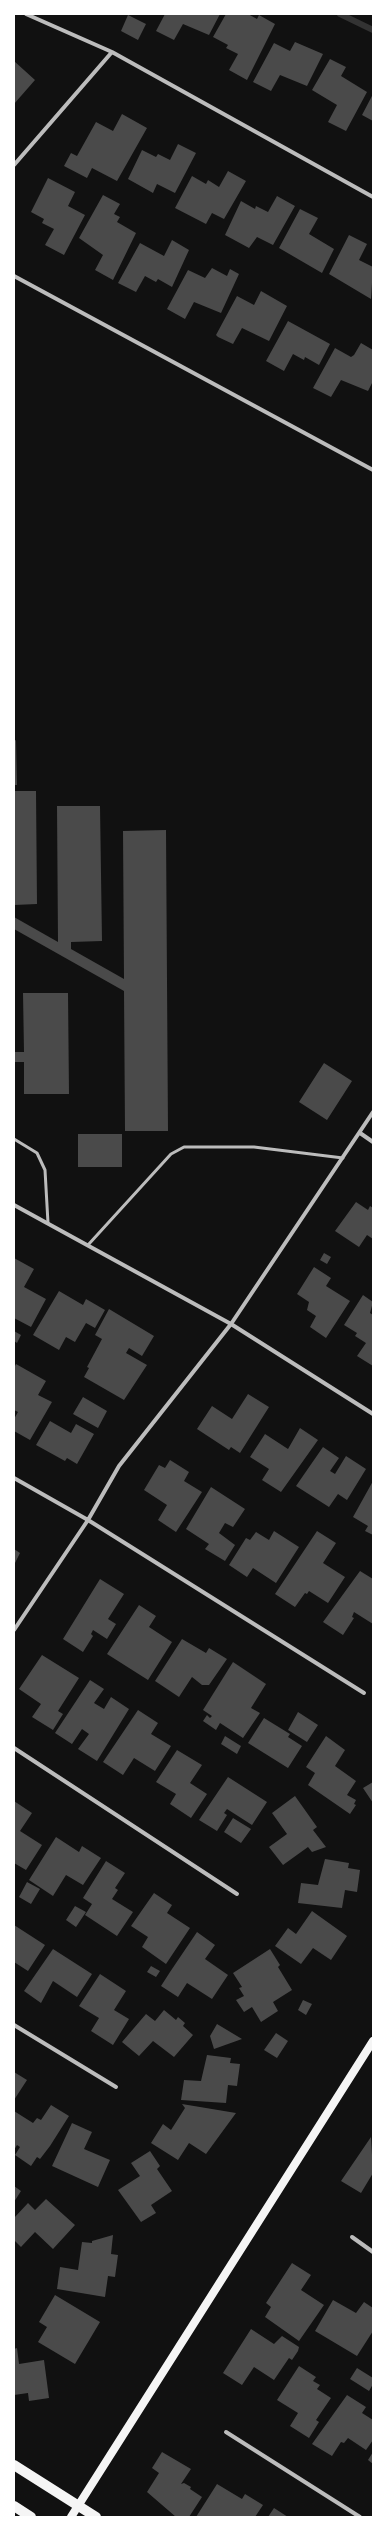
<!DOCTYPE html>
<html>
<head>
<meta charset="utf-8">
<style>
  body { margin:0 }
  #map { position:relative; width:387px; height:2531px; overflow:hidden; background:#111; font-family:"Zilla Slab",serif }
  canvas { display:block }
  .frame { position:absolute; inset:0; border:15px solid #fff; pointer-events:none }
</style>
</head>
<body>
<div id="map">
<canvas width="387" height="2531"></canvas>
<div class="frame"></div>
</div>
<script>
const context = document.querySelector('canvas').getContext('2d');
context.lineJoin = 'round';
const shape = rows => new Path2D(rows.map(r => 'M' + r).join(''));
function trace(path, color, width, dash) { context.strokeStyle = color; context.lineWidth = width; context.lineCap = dash ? 'butt' : 'round'; context.setLineDash(dash || []); context.stroke(path); }
function paint(path, color) { context.fillStyle = color; context.fill(path, 'evenodd'); }
trace(shape([
  [340,14,373,30]
]), '#333', 6);
paint(shape([
  [165,14,220,14,209,35,183,24,174,40,156,31],
  [226,14,248,14,257,19,259,15,275,24,247,80,229,70,238,54,226,48,228,45,213,37],
  [128,15,146,24,138,40,121,31],
  [295,42,323,54,307,86,280,75,271,91,253,82,274,43,290,51],
  [330,59,346,67,341,76,367,92,346,131,328,122,337,105,312,90],
  [14,61,35,80,14,104],
  [373,94,373,121,362,115],
  [122,114,147,128,117,181,92,168,87,178,64,166,71,153,77,156,96,122,113,131],
  [178,144,196,153,175,193,157,184,153,193,128,179,142,150,156,157,158,154,170,160],
  [228,171,246,181,224,219,212,213,206,224,175,208,192,176,206,184,208,180,219,187],
  [48,178,75,192,68,206,85,215,64,255,45,245,54,229,42,223,44,219,31,212],
  [103,195,120,204,114,214,120,217,117,222,136,233,113,280,95,270,103,255,79,238],
  [277,196,295,206,273,245,257,237,249,248,225,235,241,201,255,209,256,206,268,212],
  [300,209,318,218,309,234,334,249,322,273,279,248],
  [349,235,367,244,359,260,373,267,371,299,329,274],
  [172,240,189,250,172,287,158,279,156,282,145,276,136,292,118,283,140,243,164,256],
  [212,268,227,276,230,269,239,274,221,313,194,302,185,319,167,309,188,270,205,278],
  [261,291,287,306,269,341,242,328,233,344,218,337,216,335,237,296,254,305],
  [288,321,330,344,319,365,305,357,304,360,293,354,284,371,266,361],
  [361,343,373,350,373,381,368,391,341,380,331,397,313,388,335,348,351,357,354,355],
  [16,740,17,785,14,785,14,741],
  [14,791,36,791,37,904,14,905],
  [57,806,100,806,102,941,71,942,71,949,124,979,123,831,166,830,168,1131,125,1131,124,991,14,929,14,917,58,942],
  [23,993,68,993,69,1094,24,1094,24,1062,14,1062,14,1052,24,1052],
  [324,1063,352,1081,327,1120,299,1102],
  [78,1134,122,1134,122,1167,78,1167],
  [356,1202,368,1210,370,1206,373,1208,373,1239,367,1235,359,1247,335,1231],
  [324,1253,331,1257,327,1264,320,1260],
  [14,1258,34,1269,24,1287,46,1299,31,1327,14,1318],
  [314,1267,331,1278,326,1286,350,1301,326,1338,310,1327,316,1316,307,1310,309,1302,297,1294],
  [59,1291,83,1305,86,1299,105,1310,95,1328,86,1323,75,1342,66,1337,59,1350,33,1335],
  [363,1295,373,1302,370,1313,373,1315,373,1366,357,1356,366,1343,355,1336,357,1333,344,1325],
  [109,1309,154,1336,142,1356,129,1348,126,1353,147,1365,124,1400,84,1377,89,1368,87,1367,102,1339,95,1335],
  [14,1331,21,1335,17,1343,14,1341],
  [16,1364,46,1381,38,1395,52,1402,30,1440,14,1431,14,1419,18,1412,14,1410,14,1368],
  [248,1394,269,1407,240,1453,231,1447,229,1450,197,1429,212,1406,232,1419],
  [83,1397,107,1411,98,1428,73,1414],
  [50,1421,71,1433,76,1424,94,1434,77,1464,67,1458,65,1461,36,1445],
  [300,1428,318,1440,281,1492,262,1480,269,1469,250,1457,265,1434,288,1449],
  [323,1447,339,1458,330,1471,335,1474,346,1456,366,1469,347,1500,338,1494,329,1507,296,1486],
  [170,1460,189,1472,184,1481,202,1492,176,1532,158,1520,167,1505,144,1490,159,1465,165,1468],
  [373,1481,373,1535,365,1531,368,1526,353,1517],
  [211,1487,245,1509,233,1527,225,1523,219,1533,235,1545,225,1561,205,1549,209,1544,186,1529],
  [274,1531,299,1547,276,1583,253,1568,247,1577,229,1565,246,1538,250,1540,256,1532,269,1540],
  [317,1531,336,1543,323,1563,345,1577,328,1603,309,1591,307,1594,305,1593,295,1607,275,1594],
  [14,1549,20,1553,14,1565],
  [360,1571,373,1579,373,1624,354,1612,352,1617,354,1618,343,1635,323,1622],
  [100,1579,124,1594,108,1619,116,1624,107,1639,93,1630,91,1634,93,1636,83,1652,63,1639],
  [139,1605,156,1616,149,1627,172,1642,148,1680,107,1654],
  [182,1639,206,1653,209,1648,227,1659,209,1685,202,1685,192,1677,179,1697,155,1681],
  [42,1655,79,1678,58,1711,63,1714,53,1730,32,1717,41,1704,19,1689],
  [233,1662,266,1684,251,1708,260,1713,243,1738,220,1723,216,1730,203,1721,207,1715,210,1718,212,1716,203,1710],
  [90,1680,104,1689,94,1703,104,1709,111,1697,129,1709,97,1761,78,1749,89,1734,82,1729,72,1744,55,1733],
  [138,1710,158,1723,151,1734,171,1746,155,1771,134,1758,123,1775,103,1762],
  [298,1712,318,1725,307,1742,288,1730],
  [264,1718,290,1734,288,1737,302,1746,288,1768,248,1743],
  [225,1736,241,1746,237,1754,221,1744],
  [326,1736,345,1750,335,1766,356,1781,347,1795,356,1800,354,1804,356,1805,350,1814,308,1785,315,1773,306,1767],
  [177,1750,202,1765,190,1783,207,1794,191,1818,170,1804,176,1794,156,1782],
  [228,1777,267,1802,252,1825,227,1809,224,1813,227,1815,217,1831,199,1820],
  [373,1782,373,1803,363,1788],
  [295,1796,317,1827,313,1830,326,1847,312,1852,308,1847,283,1865,269,1847,287,1834,272,1813],
  [14,1801,32,1813,20,1831,42,1845,26,1870,14,1863],
  [233,1818,251,1829,241,1843,224,1832],
  [56,1837,79,1852,82,1846,101,1858,83,1885,66,1875,53,1896,29,1880],
  [325,1859,349,1863,348,1868,360,1870,357,1892,345,1890,342,1908,298,1903,301,1883,318,1885],
  [106,1861,125,1873,115,1888,118,1890,112,1899,133,1912,117,1936,85,1915,92,1904,83,1898],
  [27,1882,40,1889,31,1904,19,1897],
  [154,1893,172,1905,167,1913,190,1928,166,1964,142,1947,148,1937,131,1926],
  [75,1906,86,1912,76,1927,66,1920],
  [312,1911,347,1936,331,1960,313,1948,301,1964,275,1946,288,1928,296,1934],
  [14,1925,45,1945,28,1971,14,1962],
  [197,1932,215,1945,205,1959,228,1975,212,1999,187,1983,178,1997,161,1986,170,1972,176,1976,170,1972],
  [53,1949,92,1974,77,1997,53,1981,41,2003,24,1991],
  [270,1949,280,1965,278,1967,292,1990,273,2002,278,2011,261,2022,252,2007,244,2012,236,2000,244,1996,239,1988,242,1987,233,1973],
  [151,1966,160,1971,156,1977,147,1972],
  [100,1974,126,1991,114,2010,129,2019,113,2045,91,2031,99,2018,79,2006],
  [303,2000,312,2004,306,2015,298,2010],
  [164,2010,176,2020,178,2017,185,2023,183,2026,193,2035,174,2057,153,2041,139,2056,122,2042,146,2014,155,2021],
  [217,2024,242,2039,214,2049,210,2036],
  [276,2033,288,2041,277,2058,264,2050],
  [207,2055,231,2058,230,2063,240,2064,237,2086,228,2085,226,2103,181,2100,184,2080,201,2081],
  [14,2072,27,2080,14,2100],
  [182,2104,236,2113,206,2154,189,2143,178,2160,151,2143,163,2124,171,2130,185,2108],
  [51,2105,69,2116,50,2146,40,2159,37,2157,31,2166,15,2155,20,2147,17,2145,14,2150,14,2111,33,2123,37,2118,41,2120],
  [72,2123,92,2132,84,2149,110,2160,98,2187,52,2166],
  [371,2137,373,2173,361,2193,341,2181],
  [150,2151,160,2166,157,2169,172,2191,151,2205,156,2213,141,2222,118,2190,140,2176,131,2163],
  [14,2186,21,2191,14,2202],
  [46,2199,75,2225,53,2249,35,2232,21,2247,14,2240,14,2218,28,2203,35,2210],
  [113,2235,111,2254,118,2255,115,2277,108,2276,105,2297,57,2289,60,2267,78,2270,82,2242,92,2243,92,2241],
  [292,2263,311,2275,301,2290,324,2305,299,2341,265,2317,271,2307,266,2303],
  [55,2295,100,2322,75,2364,38,2342,47,2327,39,2322],
  [333,2300,356,2313,364,2302,373,2308,373,2331,357,2356,315,2331],
  [251,2329,274,2344,282,2336,299,2347,298,2351,292,2360,289,2358,274,2380,254,2367,242,2385,223,2373],
  [17,2348,19,2364,44,2360,49,2398,29,2401,28,2393,14,2395,14,2349],
  [299,2366,316,2377,313,2381,320,2385,317,2389,331,2398,316,2420,319,2422,309,2438,290,2426,298,2413,277,2400],
  [357,2368,373,2378,373,2384,369,2391,350,2379],
  [347,2395,366,2407,362,2413,373,2420,373,2440,366,2450,348,2438,344,2443,341,2442,332,2456,312,2444],
  [162,2452,191,2469,181,2484,184,2483,191,2487,190,2489,202,2497,189,2517,176,2517,147,2492,159,2473,152,2468],
  [373,2452,373,2464,368,2460],
  [217,2484,242,2499,245,2494,263,2505,255,2517,196,2517],
  [274,2508,288,2517,268,2517]
]), '#4a4a4a');
trace(shape([
  [14,1139,37,1153,45,1170,48,1223],
  [88,1245,171,1154,184,1147,254,1147,343,1158]
]), '#bcbcbc', 3);
trace(shape([
  [26,14,112,52,373,197],
  [14,165,112,52],
  [14,276,373,470],
  [360,1133,373,1142],
  [14,1205,231,1324,373,1414],
  [14,1478,88,1520,364,1693],
  [14,1630,88,1520,119,1466,231,1324,373,1112],
  [14,1748,237,1894],
  [14,2025,116,2087],
  [352,2237,373,2252],
  [226,2432,360,2517]
]), '#bcbcbc', 4);
trace(shape([
  [71,2517,373,2041]
]), '#f5f5f5', 8);
trace(shape([
  [14,2465,96,2517],
  [14,2506,31,2517]
]), '#f5f5f5', 10);
</script>
</body>
</html>
